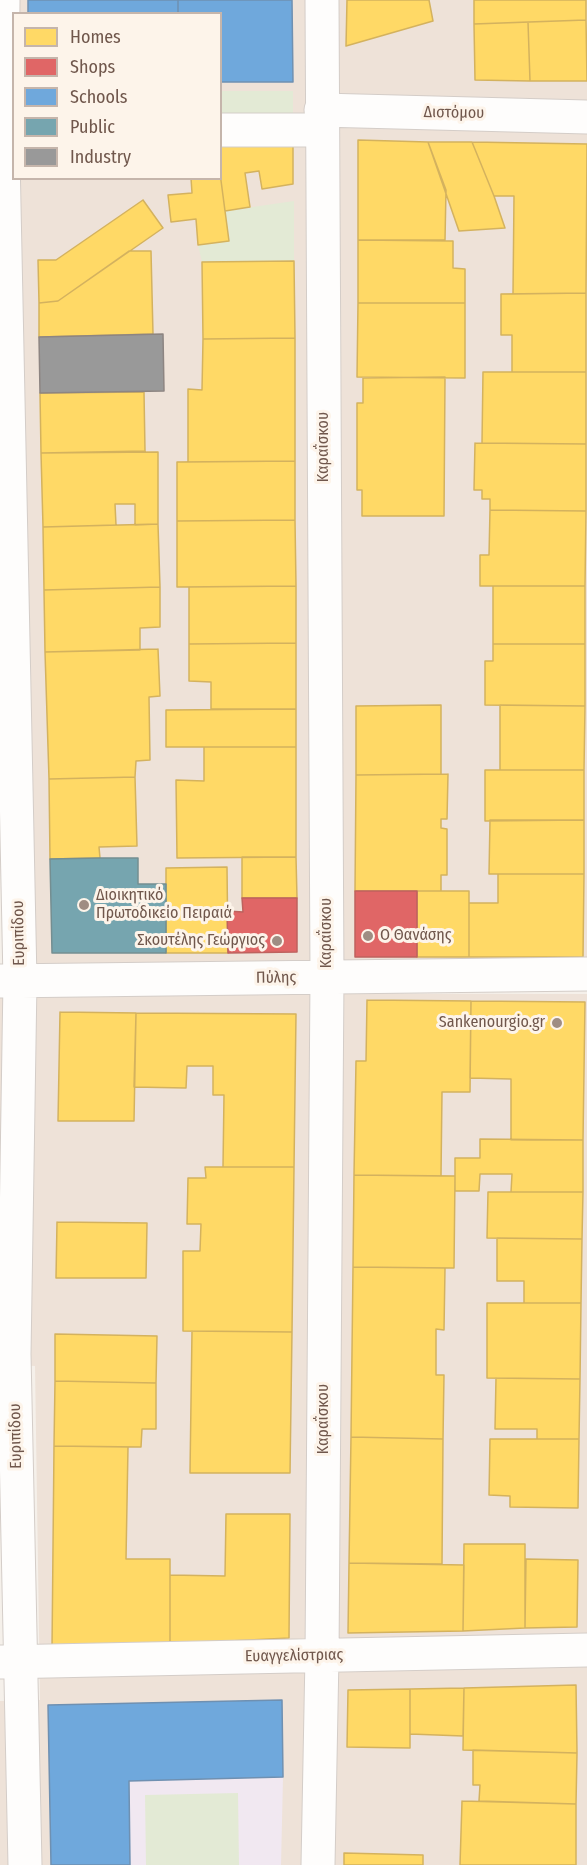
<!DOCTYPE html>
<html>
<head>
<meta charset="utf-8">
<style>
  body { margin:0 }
  #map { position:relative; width:587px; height:1865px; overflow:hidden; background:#f5f0ea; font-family:"Fira Sans Condensed",sans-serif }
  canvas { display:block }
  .legend { position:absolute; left:12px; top:12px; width:210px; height:168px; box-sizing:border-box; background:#fdf4ea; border:2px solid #c5b5ab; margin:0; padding:8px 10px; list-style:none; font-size:18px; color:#70574c }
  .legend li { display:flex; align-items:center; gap:12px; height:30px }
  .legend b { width:30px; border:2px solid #c5b5ab }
</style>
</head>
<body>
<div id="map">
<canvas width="587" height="1865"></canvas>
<ul class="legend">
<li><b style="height:16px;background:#ffd966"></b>Homes</li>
<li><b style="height:16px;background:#e06666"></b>Shops</li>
<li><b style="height:16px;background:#6fa8dc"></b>Schools</li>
<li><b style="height:16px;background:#76a5af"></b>Public</li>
<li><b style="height:16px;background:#999"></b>Industry</li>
</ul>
</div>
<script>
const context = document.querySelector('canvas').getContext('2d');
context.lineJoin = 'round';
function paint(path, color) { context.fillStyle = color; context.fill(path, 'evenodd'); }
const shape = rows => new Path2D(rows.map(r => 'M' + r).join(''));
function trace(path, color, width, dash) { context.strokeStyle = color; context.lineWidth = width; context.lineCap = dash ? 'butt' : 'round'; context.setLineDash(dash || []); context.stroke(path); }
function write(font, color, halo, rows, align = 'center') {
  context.font = font + ' "Fira Sans Condensed",sans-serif'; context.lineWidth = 6; context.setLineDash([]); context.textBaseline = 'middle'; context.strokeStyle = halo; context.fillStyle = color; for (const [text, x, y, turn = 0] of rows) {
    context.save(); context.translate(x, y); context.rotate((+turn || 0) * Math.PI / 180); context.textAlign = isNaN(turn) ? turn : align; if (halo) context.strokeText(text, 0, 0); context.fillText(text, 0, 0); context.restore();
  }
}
paint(shape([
  [0,0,587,0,587,969,34,965,19,179,220,178,220,14,14,14],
  [0,993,587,994,587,1865,0,1865,0,1701,40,1700,35,1366,0,1364]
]), '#eee2d8');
paint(shape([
  [282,1700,283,1777,281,1865,51,1865,48,1705]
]), '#f1e8f1');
paint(shape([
  [220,91,293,91,293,120,221,120],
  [294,201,294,261,202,262,198,245,228,241,225,211],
  [238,1793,239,1865,146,1865,145,1795]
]), '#e3ead5');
const homes = shape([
  [347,0,429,0,433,21,346,46,347,0],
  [474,0,586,0,586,20,474,24,474,0],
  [586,20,587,81,530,81,528,22,586,20],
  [528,22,530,81,475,80,474,24,528,22],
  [293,139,293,184,262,189,259,171,245,173,250,207,225,211,220,173,220,140,293,139],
  [358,140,428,142,446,190,445,240,358,240,358,140],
  [428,142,472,142,494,196,505,228,459,231,428,142],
  [472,142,587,144,586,293,513,294,514,196,494,196,472,142],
  [220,173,229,241,198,245,196,219,171,222,168,195,192,193,191,178,220,178,220,173],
  [143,200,163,228,58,301,39,303,38,260,56,260,143,200],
  [358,240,453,241,453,268,465,269,465,303,358,303,358,240],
  [129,251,151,251,153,334,39,337,39,303,58,301,129,251],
  [294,261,295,338,203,339,202,262,294,261],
  [586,293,586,372,512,372,512,335,501,335,501,294,586,293],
  [358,303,465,303,465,378,357,377,358,303],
  [295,338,295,461,188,462,188,389,202,390,203,339,295,338],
  [483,372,586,372,586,444,482,443,483,372],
  [445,377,444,516,362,516,362,490,357,490,357,403,363,403,363,378,445,377],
  [144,392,145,451,41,453,40,393,144,392],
  [475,443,586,444,586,511,490,510,490,499,482,499,482,490,474,490,475,443],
  [158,452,158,524,135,525,135,504,115,504,116,525,43,527,41,453,158,452],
  [295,461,295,520,177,521,177,462,295,461],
  [490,510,586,511,585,586,480,586,480,555,489,555,490,510],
  [295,520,296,586,177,587,177,521,295,520],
  [158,524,160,587,44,590,43,527,158,524],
  [296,586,296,643,189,644,189,587,296,586],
  [493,586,585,586,585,644,493,644,493,586],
  [160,587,160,627,140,628,140,650,45,652,44,590,160,587],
  [296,643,296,709,211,709,211,682,189,681,189,644,296,643],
  [493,644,585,644,585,706,485,705,485,661,493,661,493,644],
  [158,649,160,696,149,697,150,760,136,761,135,777,49,779,45,652,158,649],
  [441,705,441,774,356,775,356,706,441,705],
  [500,705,585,706,584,770,500,770,500,705],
  [296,709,296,747,166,747,166,710,296,709],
  [204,747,296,747,296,857,177,858,176,780,204,781,204,747],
  [485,770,584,770,584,820,485,821,485,770],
  [448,774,447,819,441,819,441,828,447,829,447,875,441,875,441,891,355,891,356,775,448,774],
  [135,777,137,846,99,847,100,858,50,859,49,779,135,777],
  [490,820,584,820,584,874,489,874,490,820],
  [242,857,296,857,297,898,242,898,242,857],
  [227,867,228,953,166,953,166,868,227,867],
  [498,874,584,874,583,957,469,957,469,903,498,903,498,874],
  [417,891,469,891,469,957,417,957,417,891],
  [367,1000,471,1001,470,1092,442,1092,441,1176,354,1175,356,1061,366,1061,367,1000],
  [471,1001,585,1002,583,1140,511,1140,511,1079,470,1078,471,1001],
  [60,1012,136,1013,134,1121,58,1121,60,1012],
  [136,1013,296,1014,294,1167,223,1167,224,1095,213,1095,213,1066,187,1066,186,1088,134,1087,136,1013],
  [480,1139,583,1140,583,1192,511,1192,512,1174,480,1174,479,1191,455,1191,455,1158,480,1158,480,1139],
  [205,1167,294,1167,292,1332,183,1331,183,1251,200,1251,201,1224,187,1224,188,1178,206,1178,205,1167],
  [354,1175,455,1176,454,1268,353,1267,354,1175],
  [488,1192,583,1192,582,1239,487,1238,488,1192],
  [57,1222,147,1223,146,1278,56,1278,57,1222],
  [497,1238,582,1239,581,1303,524,1303,524,1281,497,1281,497,1238],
  [353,1267,445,1268,444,1330,436,1329,436,1375,444,1375,443,1439,351,1437,353,1267],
  [487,1303,581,1303,580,1379,487,1378,487,1303],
  [192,1331,292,1332,290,1473,190,1473,192,1331],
  [55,1334,157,1336,156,1383,55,1381,55,1334],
  [496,1378,580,1379,579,1439,537,1439,537,1429,495,1429,496,1378],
  [55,1381,156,1383,156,1429,142,1429,141,1447,54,1446,55,1381],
  [351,1437,443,1439,442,1564,349,1563,351,1437],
  [490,1439,579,1439,578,1508,510,1507,510,1496,489,1495,490,1439],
  [54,1446,128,1447,126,1559,170,1559,170,1644,52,1649,54,1446],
  [226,1514,290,1514,289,1638,170,1644,170,1575,225,1576,226,1514],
  [464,1544,525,1544,525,1628,463,1631,464,1544],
  [526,1559,578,1560,577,1627,525,1628,526,1559],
  [349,1563,464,1565,463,1631,348,1633,349,1563],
  [576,1685,577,1753,463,1750,464,1688,576,1685],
  [464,1688,463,1736,410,1734,410,1689,464,1688],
  [410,1689,410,1748,347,1747,348,1690,410,1689],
  [473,1750,577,1753,576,1804,479,1801,480,1785,473,1785,473,1750],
  [462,1801,576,1804,576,1865,460,1865,462,1801],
  [344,1853,423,1855,423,1865,344,1865,344,1853]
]);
paint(homes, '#ffd966');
trace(homes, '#d4b25e', 1.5);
const shops = shape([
  [355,891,417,891,417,957,355,957,355,891],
  [242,898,297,898,297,952,228,953,227,911,243,912,242,898]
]);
paint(shops, '#e06666');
trace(shops, '#be625e', 1.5);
const schools = shape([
  [28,0,178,0,178,14,28,14,28,0],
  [178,0,292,0,293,82,220,82,220,14,178,14,178,0],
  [282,1700,283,1777,129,1781,130,1865,51,1865,48,1705,282,1700]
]);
paint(schools, '#6fa8dc');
trace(schools, '#6f90b1', 1.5);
const public = shape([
  [100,858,138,858,138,884,166,884,166,953,52,953,50,859,100,858]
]);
paint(public, '#76a5af');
trace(public, '#748e91', 1.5);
const industry = shape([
  [163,334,164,391,40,393,39,337,163,334]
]);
paint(industry, '#999');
trace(industry, '#8d8582', 1.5);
const minor = shape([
  [3,0,2,108,20,981,14,1354,25,1865],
  [321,110,587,117],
  [220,130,322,130],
  [0,981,587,974],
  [0,1662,587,1650],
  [318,1865,322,1656,327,977,322,0]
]);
trace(minor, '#d4cdc8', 35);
trace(minor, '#fefdfc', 33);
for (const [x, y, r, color] of [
  [84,905,6,"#9f8d83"],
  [368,936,6,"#9f8d83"],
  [277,941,6,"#9f8d83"],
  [557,1023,6,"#9f8d83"]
]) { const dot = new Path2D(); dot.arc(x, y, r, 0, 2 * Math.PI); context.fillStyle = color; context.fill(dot); trace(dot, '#fdf4ea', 2); }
write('16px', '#70574c', '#fdf4ea', [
  ["Διστόμου",454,113,1],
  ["Καραΐσκου",324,447,-90],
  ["Ευριπίδου",19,933,-91],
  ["Καραΐσκου",327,933,-90],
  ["Πύλης",276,978,-1],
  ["Καραΐσκου",324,1419,-90],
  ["Ευριπίδου",16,1436,-91],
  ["Ευαγγελίστριας",294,1656,-1]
]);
write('16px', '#70574c', '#fdf4ea', [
  ["Διοικητικό",96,896],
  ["Πρωτοδικείο Πειραιά",96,914],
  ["Ο Θανάσης",380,936],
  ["Σκουτέλης Γεώργιος",265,941,"right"],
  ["Sankenourgio.gr",545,1023,"right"]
], 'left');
</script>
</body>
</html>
